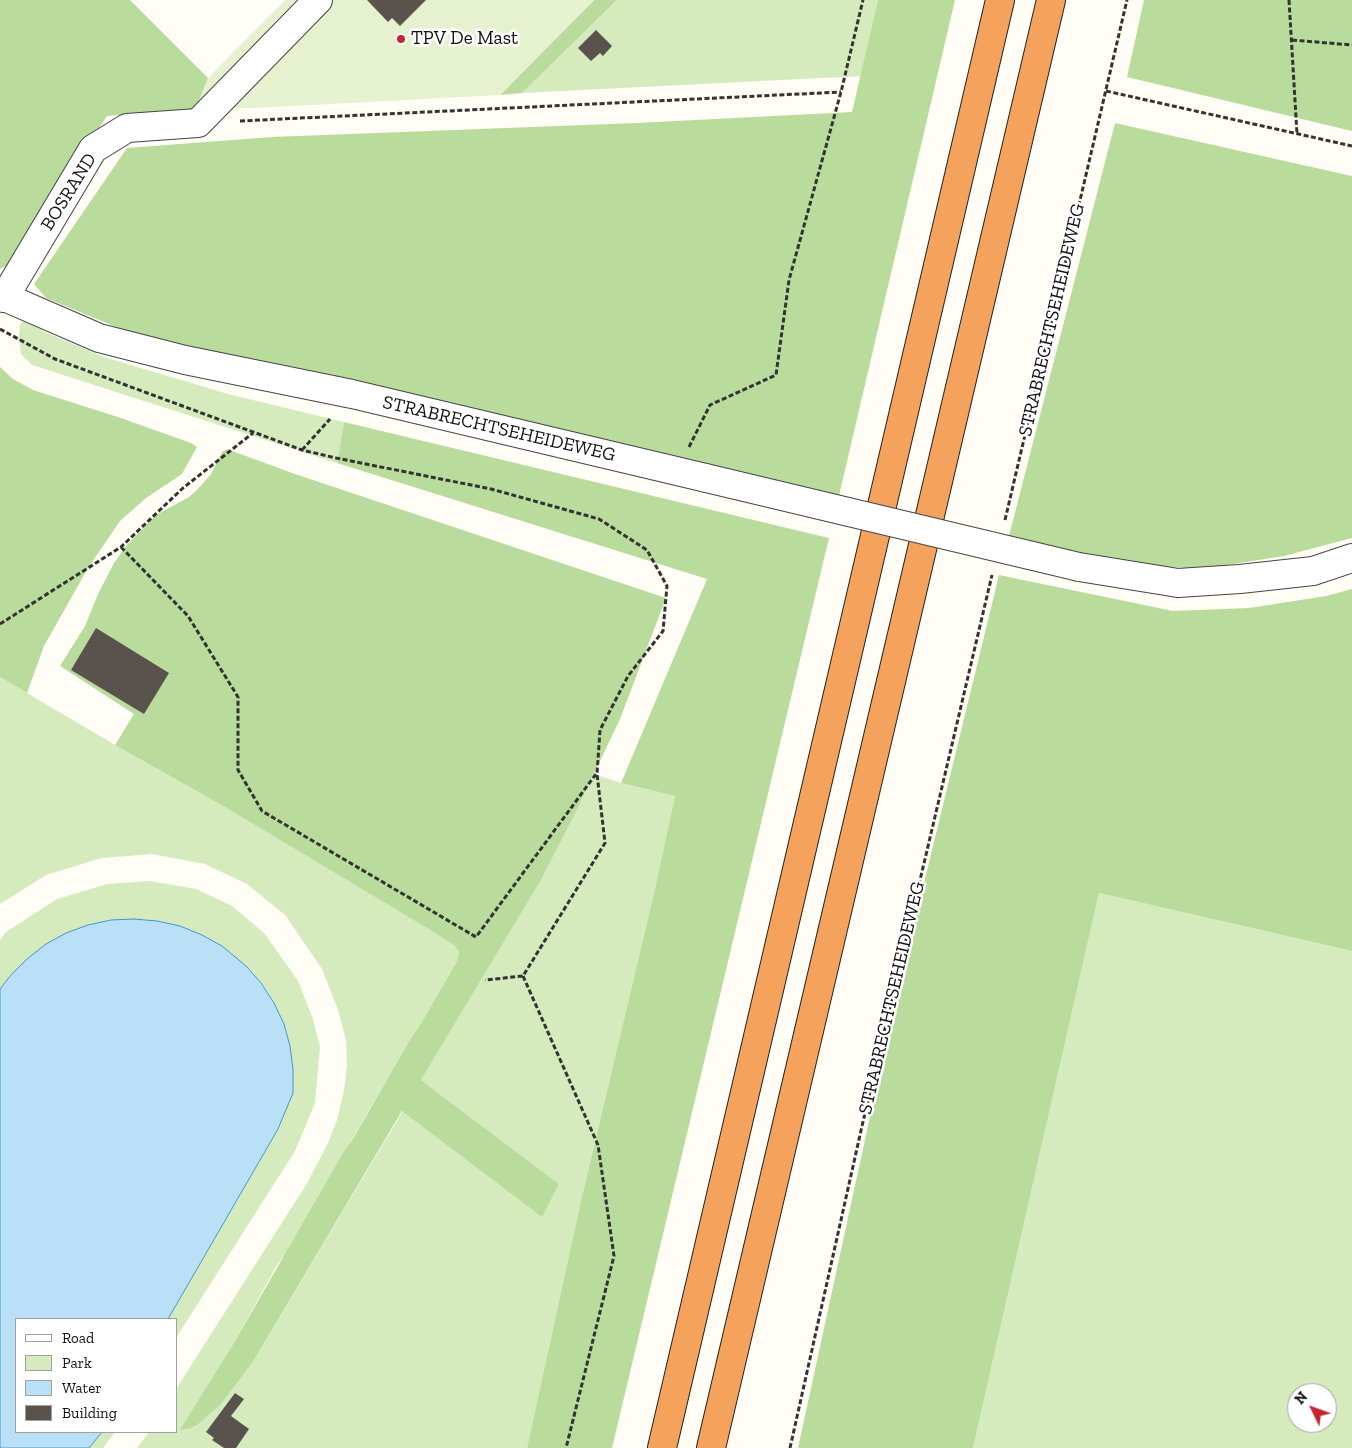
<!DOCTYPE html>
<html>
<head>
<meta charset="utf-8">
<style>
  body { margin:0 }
  #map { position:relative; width:1352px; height:1448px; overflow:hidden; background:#fffdf5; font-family:"Zilla Slab",serif }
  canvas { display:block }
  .legend { position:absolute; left:15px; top:1318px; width:162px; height:115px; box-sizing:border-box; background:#fff; border:1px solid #a0a0a0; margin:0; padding:6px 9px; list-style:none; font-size:15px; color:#111 }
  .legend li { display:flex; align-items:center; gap:10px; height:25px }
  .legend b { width:25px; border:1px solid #a0a0a0 }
  .north { position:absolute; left:1287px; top:1383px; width:50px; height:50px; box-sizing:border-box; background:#fff; border:1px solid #a0a0a0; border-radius:50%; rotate:312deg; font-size:14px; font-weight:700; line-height:20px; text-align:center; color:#111 }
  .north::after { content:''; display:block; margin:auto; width:18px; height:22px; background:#c4262e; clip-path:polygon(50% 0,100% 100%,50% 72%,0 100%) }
</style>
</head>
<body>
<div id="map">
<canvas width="1352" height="1448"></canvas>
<ul class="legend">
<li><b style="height:6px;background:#fff"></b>Road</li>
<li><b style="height:14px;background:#d5ebbd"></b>Park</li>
<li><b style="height:14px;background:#b9e0f7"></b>Water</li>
<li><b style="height:14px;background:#5a524d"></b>Building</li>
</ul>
<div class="north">N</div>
</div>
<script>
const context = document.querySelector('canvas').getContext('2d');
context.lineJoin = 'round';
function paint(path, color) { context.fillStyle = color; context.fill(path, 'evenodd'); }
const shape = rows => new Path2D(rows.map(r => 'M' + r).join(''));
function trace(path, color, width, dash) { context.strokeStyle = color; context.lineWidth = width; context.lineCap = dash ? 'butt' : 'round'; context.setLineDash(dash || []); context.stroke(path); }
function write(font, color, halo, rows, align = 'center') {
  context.font = font + ' "Zilla Slab",serif'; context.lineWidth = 5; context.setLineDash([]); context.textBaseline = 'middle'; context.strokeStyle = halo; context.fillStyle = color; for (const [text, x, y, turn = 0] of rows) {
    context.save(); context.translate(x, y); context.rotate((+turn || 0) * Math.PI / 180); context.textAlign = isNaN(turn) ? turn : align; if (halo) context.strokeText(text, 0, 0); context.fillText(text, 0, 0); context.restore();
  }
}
paint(shape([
  [617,0,878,0,861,76,522,93],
  [26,318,45,332,104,357,228,394,344,422,337,463,32,365,21,354,19,336,20,325],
  [0,677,115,745,223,806,430,930,455,946,459,952,457,961,420,1025,409,1041,289,1249,277,1265,235,1341,181,1430,254,1360,403,1111,542,1216,559,1184,421,1080,541,880,573,818,594,774,621,783,675,796,654,893,580,1205,527,1448,137,1448,149,1432,176,1432,176,1389,306,1185,328,1143,337,1120,344,1090,347,1066,346,1040,338,1010,322,969,285,915,247,884,205,864,152,854,102,858,46,875,0,904],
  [150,881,196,889,232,906,265,934,298,981,313,1019,320,1047,315,1103,295,1151,176,1338,176,1319,168,1319,278,1129,293,1069,290,1046,284,1024,274,1003,261,983,246,966,222,946,202,935,180,926,157,921,134,919,88,925,66,933,46,944,11,975,0,989,0,940,6,932,57,899,107,884],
  [1099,893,1352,951,1352,1448,973,1448],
  [1297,1393,1327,1393,1327,1423,1297,1423],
  [102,1432,115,1432,103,1448,89,1448]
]), '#d5ebbd');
paint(shape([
  [0,0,130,0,208,78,196,109,107,116,10,264,0,269],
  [594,0,617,0,522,93,500,95],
  [878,0,955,0,838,500,150,341,46,298,34,284,127,148,272,137,636,123,852,112],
  [1144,0,1352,0,1352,131,1127,77],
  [1115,123,1352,176,1352,538,1284,556,1202,569,1133,564,1009,536],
  [0,367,13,379,33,390,121,418,191,443,197,447,182,474,146,498,120,521,88,568,44,646,27,693,0,677],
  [344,422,829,538,612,1448,527,1448,580,1205,654,893,675,796,621,783,707,579,337,463],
  [227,449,295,474,666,598,620,719,573,818,541,880,421,1080,559,1184,542,1217,402,1111,254,1360,221,1404,197,1425,191,1428,180,1430,235,1341,343,1153,353,1139,409,1041,420,1025,457,961,459,952,455,946,430,930,223,806,115,745,134,714,60,666,85,626,98,594,114,563,126,546,156,515,189,497,197,490,211,474,222,452],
  [999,575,1173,611,1249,608,1326,596,1352,589,1352,951,1099,893,973,1448,798,1448,894,1006]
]), '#b9dc9c');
paint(shape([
  [285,0,594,0,500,95,254,108,196,109,208,78]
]), '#e6f2cf');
const water = shape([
  [134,919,157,921,180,926,202,935,222,946,246,966,261,983,274,1003,284,1024,290,1046,293,1069,293,1093,278,1129,168,1319,16,1319,16,1432,102,1432,89,1448,0,1448,0,989,11,975,27,959,46,944,66,933,88,925,111,920,134,919]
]);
paint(water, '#b9e0f7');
trace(water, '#3f96cf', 1);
paint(shape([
  [367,0,426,0,400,26,392,18,388,22],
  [596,30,612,46,603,56,600,53,591,61,578,48],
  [96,628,169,673,144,714,71,670],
  [235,1393,244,1399,231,1416,249,1429,236,1448,224,1448,212,1440,214,1438,206,1432]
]), '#5a524d');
const minor = shape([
  [0,295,99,338,185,360,352,394,706,478],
  [4,298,93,149,127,128,198,123,318,0],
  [1079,567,1178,583,1240,579,1313,571,1352,558]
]);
const highway = shape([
  [662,1448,1000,0],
  [711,1448,1051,0]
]);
trace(minor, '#444', 30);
trace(highway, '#222', 30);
trace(shape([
  [1289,0,1297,134],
  [1292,40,1352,45],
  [1106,91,1352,146],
  [240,121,841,92],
  [0,329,55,359,302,450,336,458,491,489,599,519,647,550,667,586,663,631,628,676,600,730,597,774,605,843,523,976,485,980],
  [689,447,710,405,776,375,789,280,841,92,863,0],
  [302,450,330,419],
  [1005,520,1127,0],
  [121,547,188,616,238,697,238,770,262,811,476,937,596,774],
  [0,624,121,547,183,488,253,433],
  [523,976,598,1145,614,1256,566,1448],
  [790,1448,862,1126,992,575]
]), '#333', 3, [5, 2.5]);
trace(minor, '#fff', 28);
trace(highway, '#f5a25d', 28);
const minorBridge = shape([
  [706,478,1079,567]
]);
trace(minorBridge, '#444', 30, []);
trace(minorBridge, '#fff', 28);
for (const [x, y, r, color] of [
  [401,39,5,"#c4262e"]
]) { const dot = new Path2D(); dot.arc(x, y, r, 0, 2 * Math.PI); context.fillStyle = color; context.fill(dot); trace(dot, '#fff', 2); }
write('19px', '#111', '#fff', [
  ["TPV De Mast",411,39]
], 'left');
write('19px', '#111', '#fff', [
  ["BOSRAND",69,192,-58],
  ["STRABRECHTSEHEIDEWEG",1052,320,-77],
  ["STRABRECHTSEHEIDEWEG",499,429,13],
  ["STRABRECHTSEHEIDEWEG",892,998,-77]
]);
</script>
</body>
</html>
